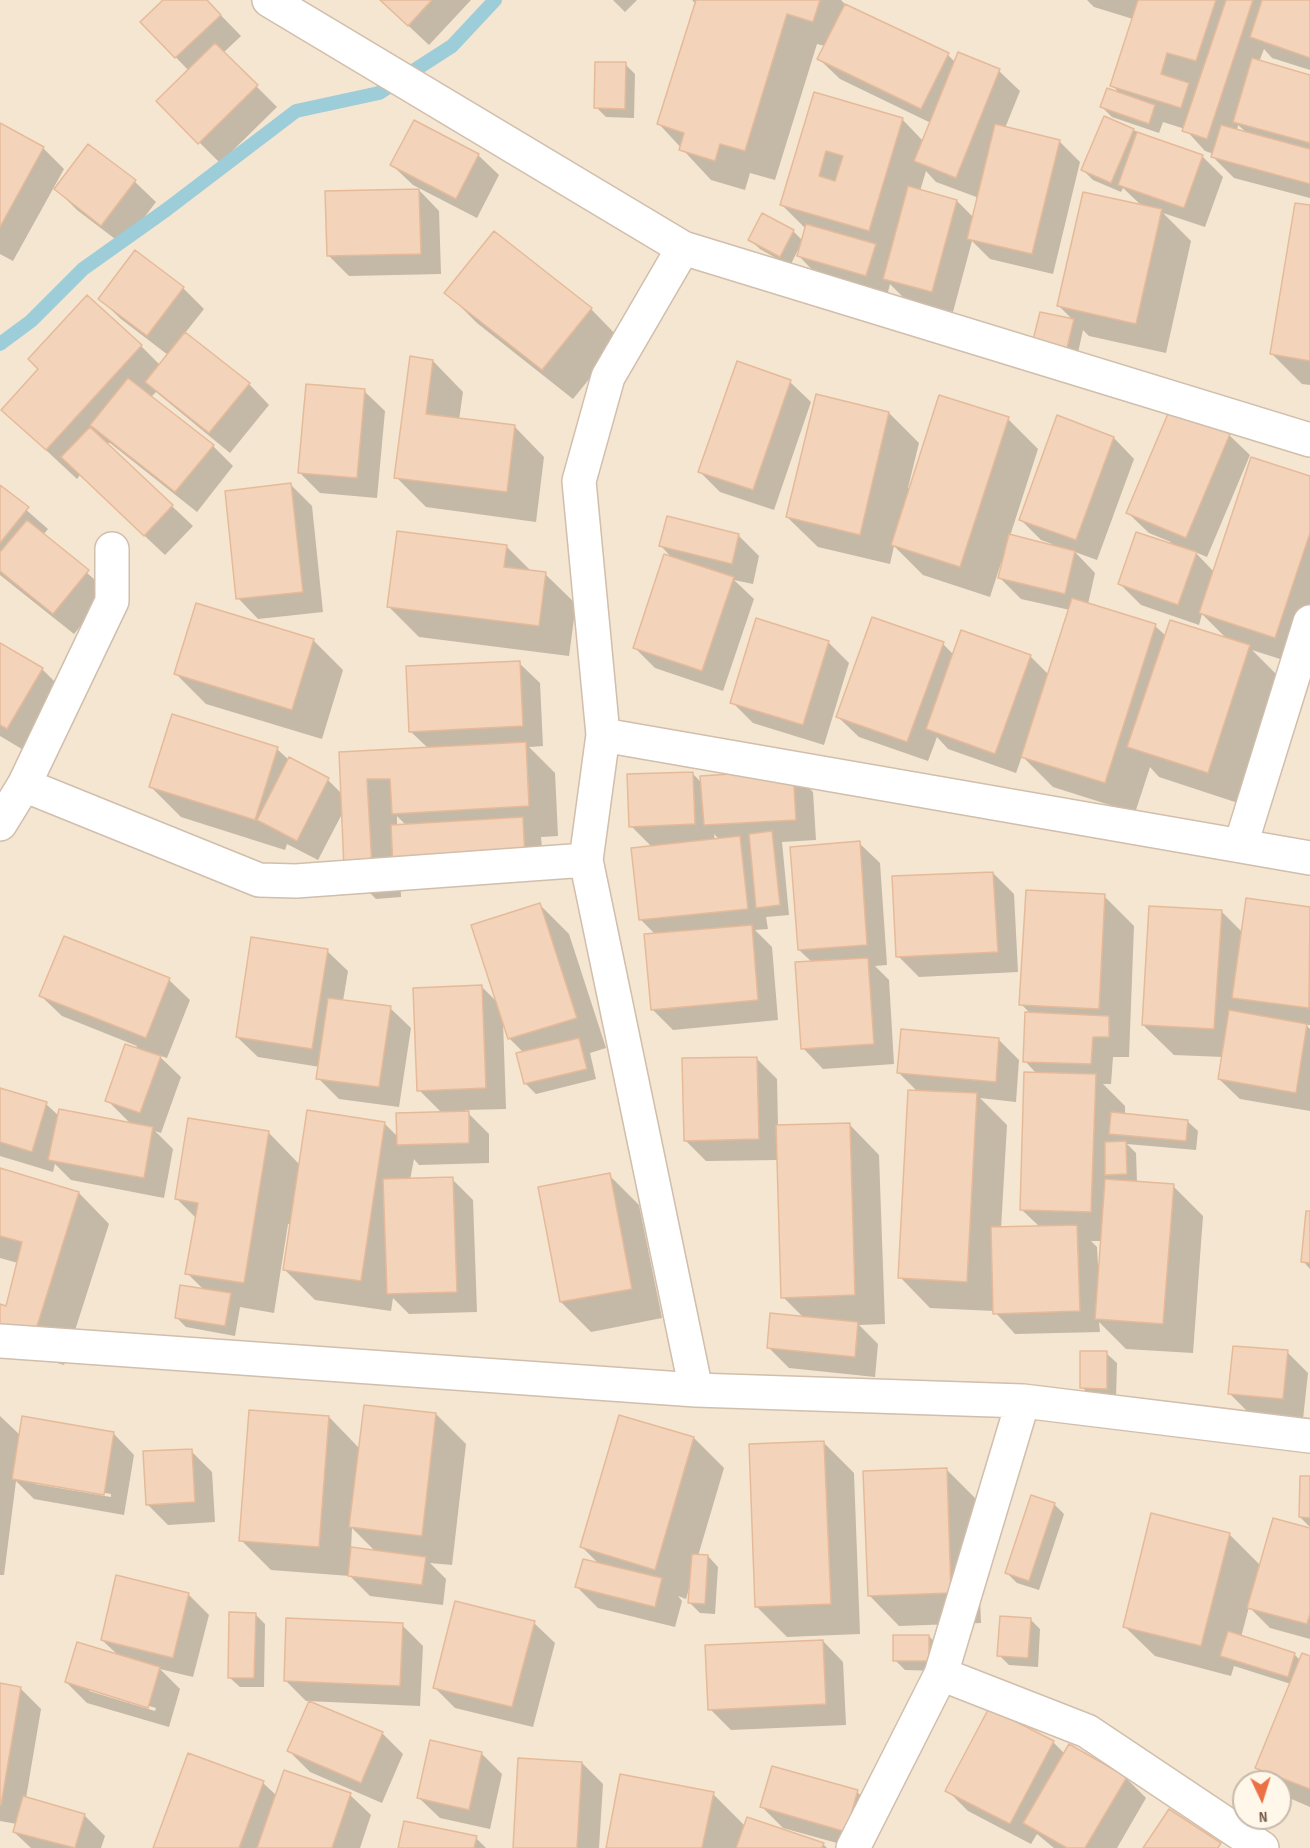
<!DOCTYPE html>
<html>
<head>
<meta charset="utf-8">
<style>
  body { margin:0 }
  #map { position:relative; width:1310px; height:1848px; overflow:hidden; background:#fdf4e3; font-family:"Sofia Sans Condensed",sans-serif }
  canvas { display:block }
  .north { position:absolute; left:1232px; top:1770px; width:60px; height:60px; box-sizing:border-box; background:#fff8ea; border:2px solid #c8b9a9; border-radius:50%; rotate:176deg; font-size:16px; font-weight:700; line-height:24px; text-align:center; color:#765a48 }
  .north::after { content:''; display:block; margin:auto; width:21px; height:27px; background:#eb7144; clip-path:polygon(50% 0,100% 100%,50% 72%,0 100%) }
</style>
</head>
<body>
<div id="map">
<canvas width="1310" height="1848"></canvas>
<div class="north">N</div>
</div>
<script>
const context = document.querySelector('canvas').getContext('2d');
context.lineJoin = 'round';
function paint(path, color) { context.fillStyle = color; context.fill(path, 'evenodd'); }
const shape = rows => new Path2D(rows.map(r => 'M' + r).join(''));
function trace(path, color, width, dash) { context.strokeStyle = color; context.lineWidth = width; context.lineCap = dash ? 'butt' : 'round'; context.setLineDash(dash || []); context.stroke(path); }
paint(shape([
  [0,0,1310,0,1310,1848,0,1848],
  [1244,1782,1280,1782,1280,1818,1244,1818]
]), '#f5e6d1');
paint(shape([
  [165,0,206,0,241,36,223,53,277,107,220,163,158,101,189,71,142,22],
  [381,0,471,0,429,45],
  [613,0,637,0,625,12],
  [692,0,841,0,848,7,948,55,955,62,999,71,1020,91,1005,128,1060,142,1080,162,1053,274,990,259,972,241,953,312,905,299,890,284,887,296,819,277,799,256,799,248,790,266,760,249,749,239,793,231,803,241,806,229,781,204,815,94,902,119,923,141,931,123,840,79,819,59,825,46,817,44,775,180,750,173,745,190,711,180,659,124,696,4],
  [926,171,936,182,979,198,974,218,957,201,920,191],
  [1087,0,1310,0,1310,70,1272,58,1264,49,1259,62,1310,76,1310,198,1234,178,1213,157,1214,154,1205,151,1185,129,1163,122,1159,133,1112,117,1102,107,1121,95,1112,85,1133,19,1094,7],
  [1238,125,1247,133,1237,131],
  [625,64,635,74,634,118,606,117,596,107],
  [0,125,43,148,64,169,13,261,0,254],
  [1133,130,1202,156,1223,177,1205,227,1163,213,1191,241,1166,353,1089,336,1083,330,1077,357,1045,350,1041,313,1074,321,1059,306,1142,206,1123,188,1121,192,1093,180,1083,170],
  [89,146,135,182,156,202,123,245,77,210,56,189],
  [478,155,499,175,477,218,413,185,392,165],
  [419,190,439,211,441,274,349,276,328,255],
  [1310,207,1310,385,1302,384,1272,354],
  [183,288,204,309,185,333,249,384,269,405,230,453,156,392,151,397,213,446,233,466,197,512,110,443,105,443,193,526,165,555,80,475,77,479,3,410,141,346,160,365,168,355,121,319,100,299],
  [447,293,591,309,621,340,573,399,477,323],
  [433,361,463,392,459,420,514,426,544,457,536,522,426,507,396,477],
  [738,363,790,382,811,402,774,510,720,492,699,471],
  [364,391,385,411,377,498,320,493,299,472],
  [889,413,919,443,908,488,910,489,1008,419,1038,449,1010,536,1052,546,1052,544,1041,540,1020,519,1114,438,1134,459,1097,560,1075,552,1095,573,1088,604,1155,626,1166,636,1228,640,1202,614,1199,625,1141,605,1120,584,1171,542,1149,533,1128,513,1229,435,1250,455,1207,557,1195,552,1214,572,1310,478,1310,652,1305,667,1252,650,1279,677,1238,803,1159,777,1150,767,1135,813,1053,787,1022,756,1016,773,948,749,937,737,928,761,859,737,838,717,943,644,954,655,1030,656,1049,675,1070,610,1021,599,1000,578,1003,564,1001,563,990,597,923,575,894,546,890,564,818,547,787,517],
  [291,485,312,506,323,612,258,619,238,598],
  [0,487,48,529,43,535,109,592,74,634,0,575],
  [668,518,739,536,759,556,753,584,734,580,754,599,723,691,655,668,635,648,673,559,661,546],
  [506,546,532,572,545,574,576,604,569,656,419,637,389,607],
  [313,640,343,670,322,739,206,704,176,674],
  [828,642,849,663,824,745,753,723,732,702],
  [0,645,42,669,72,699,37,758,0,736],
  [519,663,540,683,543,746,529,747,555,773,558,836,541,837,545,880,415,888,400,872,401,897,376,899,346,869,343,812,318,860,287,844,285,850,181,817,151,787,277,749,289,760,328,780,342,794,341,753,428,748,410,731],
  [397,816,406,825,397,826],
  [792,771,813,792,816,840,782,842,789,915,766,917,768,929,755,930,772,947,778,1020,673,1030,652,1009,656,935,640,919,652,847,631,826,692,773,702,783],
  [714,834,720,840,715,841],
  [859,843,880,863,887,965,875,966,889,980,894,1064,823,1069,803,1048,812,962,799,950],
  [993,873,1014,894,1018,972,919,977,898,956],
  [1104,896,1134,926,1129,1057,1113,1057,1111,1084,1103,1084,1125,1106,1125,1115,1187,1121,1198,1131,1196,1150,1127,1144,1136,1153,1137,1183,1173,1186,1203,1216,1193,1353,1126,1349,1099,1322,1100,1332,1015,1334,994,1311,930,1308,900,1277,918,1092,898,1072,999,1040,1019,1060,1016,1102,980,1098,1007,1125,1001,1229,1040,1227,1022,1210,1037,1074,1025,1061,1031,1014,1021,1004],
  [1091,1241,1102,1241,1100,1265,1098,1265,1097,1247],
  [1247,900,1310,908,1310,1025,1306,1025,1310,1029,1310,1111,1240,1099,1219,1079,1223,1057,1174,1055,1143,1025,1221,911,1243,933],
  [539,904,569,934,606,1048,590,1053,596,1079,536,1094,526,1084,524,1053,509,1038,503,1021,506,1109,465,1110,489,1134,489,1163,419,1165,414,1159,410,1180,452,1179,473,1200,477,1312,409,1314,393,1298,391,1311,315,1300,285,1270,291,1225,288,1224,274,1313,240,1307,235,1336,186,1327,176,1317,204,1290,187,1273,196,1218,177,1199,268,1132,300,1165,384,1123,398,1137,442,1113,419,1090,481,986,498,1003],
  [327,951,348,971,343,1001,390,1008,411,1028,399,1107,339,1099,318,1078,320,1067,258,1057,237,1037],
  [169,980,190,1000,167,1058,158,1055,181,1077,161,1133,155,1131,173,1149,164,1198,71,1180,55,1164,53,1172,0,1156,0,1089,46,1104,59,1116,131,1124,107,1100,137,1046,62,1016,41,996],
  [757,1059,777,1079,778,1127,849,1124,879,1155,885,1324,859,1325,878,1344,875,1377,789,1368,768,1347,804,1318,783,1297,778,1160,706,1161,685,1140],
  [0,1169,79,1193,109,1224,64,1365,0,1346,0,1306,7,1307,18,1263,0,1258],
  [609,1175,639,1205,662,1318,591,1332,561,1302],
  [1310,1213,1310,1269,1303,1261],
  [1287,1352,1308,1373,1303,1419,1250,1414,1230,1394],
  [1106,1353,1117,1363,1116,1399,1092,1398,1082,1387],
  [436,1414,466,1444,452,1565,430,1563,446,1579,443,1605,370,1596,350,1576,271,1570,241,1540,329,1417,360,1449],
  [352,1528,376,1552,351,1549],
  [0,1416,21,1436,114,1434,134,1455,124,1515,34,1499,16,1481,4,1575,0,1575],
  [35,1481,111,1494,111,1497,35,1484],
  [694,1438,724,1468,698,1556,708,1556,718,1567,715,1614,700,1613,690,1603,690,1585,686,1599,678,1596,682,1601,675,1627,598,1608,577,1587,600,1565,582,1547],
  [824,1443,854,1473,860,1634,787,1637,757,1607],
  [191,1451,212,1472,215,1522,168,1525,147,1504],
  [946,1469,976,1499,981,1623,899,1626,869,1595],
  [1310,1478,1310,1527,1300,1517],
  [1054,1504,1064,1514,1039,1590,1017,1583,1007,1573],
  [1310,1530,1310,1639,1270,1628,1249,1607,1241,1637,1294,1654,1300,1660,1310,1658,1310,1807,1287,1797,1280,1791,1280,1782,1271,1782,1257,1767,1291,1684,1234,1666,1231,1676,1155,1656,1124,1626,1229,1534,1261,1566],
  [188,1594,209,1615,193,1677,160,1669,180,1689,169,1727,87,1703,66,1682,119,1656,102,1640],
  [89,1688,156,1708,155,1711,89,1691],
  [255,1614,265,1624,264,1687,240,1687,229,1677],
  [1030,1619,1040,1629,1038,1667,1009,1665,999,1655],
  [534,1623,555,1643,533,1727,455,1708,434,1687],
  [402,1625,423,1646,420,1706,306,1701,285,1680],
  [929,1636,939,1647,939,1671,905,1670,895,1660],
  [823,1641,843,1662,846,1725,731,1730,710,1709],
  [0,1685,20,1688,41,1709,26,1798,84,1815,105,1836,101,1848,31,1848,14,1832,17,1824,0,1821],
  [990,1710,1053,1742,1065,1754,1126,1778,1146,1798,1117,1848,1054,1848,1037,1834,1031,1844,968,1811,947,1790],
  [382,1733,403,1754,382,1803,310,1772,289,1751],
  [482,1754,502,1774,490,1829,440,1818,419,1798],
  [582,1763,603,1784,599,1848,514,1848],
  [285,1772,350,1795,371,1815,360,1848,154,1848,263,1783,277,1796],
  [857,1792,878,1812,855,1848,783,1828,762,1807],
  [713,1794,745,1826,823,1844,827,1848,607,1848],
  [476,1838,486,1848,400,1848]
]), '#0003');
trace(shape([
  [0,344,31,321,83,269,166,210,296,111,379,93,452,46,495,0]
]), '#9dcdd9', 14);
const building = shape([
  [163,0,207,0,221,15,175,58,140,22,163,0],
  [380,0,432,0,408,26,380,0],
  [696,0,820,0,813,22,787,14,745,151,720,144,715,161,679,150,684,133,657,124,696,0],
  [1138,0,1216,0,1196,61,1167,53,1161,74,1189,83,1181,108,1110,86,1138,0],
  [1226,0,1253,0,1207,139,1182,131,1226,0],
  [1262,0,1310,0,1310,58,1250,37,1262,0],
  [845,4,949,53,921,109,817,59,845,4],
  [215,43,258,85,198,144,156,101,215,43],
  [958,52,1000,69,956,178,914,161,958,52],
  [1252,58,1310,75,1310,143,1233,122,1252,58],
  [595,62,626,62,625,109,594,108,595,62],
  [1107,88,1155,105,1149,124,1100,107,1107,88],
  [814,92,903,118,869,231,780,205,814,92],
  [826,151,843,156,835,181,819,176,826,151],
  [1104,116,1134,129,1111,183,1081,170,1104,116],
  [414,120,479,154,456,199,390,165,414,120],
  [0,123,44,147,0,227,0,123],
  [995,124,1060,140,1032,254,967,239,995,124],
  [1221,125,1310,149,1310,184,1211,157,1221,125],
  [1137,132,1203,155,1184,208,1118,185,1137,132],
  [88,144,136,180,101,226,54,189,88,144],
  [908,186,957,200,932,292,883,279,908,186],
  [419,189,421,254,327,256,325,191,419,189],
  [1083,192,1162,209,1136,324,1057,306,1083,192],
  [1295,203,1310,205,1310,361,1270,354,1295,203],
  [762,213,794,230,780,257,748,240,762,213],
  [806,224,876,244,866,276,797,256,806,224],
  [494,231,592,308,542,370,444,293,494,231],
  [135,250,184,287,147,336,98,299,135,250],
  [87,295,142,345,46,450,1,410,38,369,28,359,87,295],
  [1040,312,1074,319,1067,348,1033,340,1040,312],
  [185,332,250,383,209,433,145,382,185,332],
  [410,356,433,360,426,414,515,425,507,492,394,478,410,356],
  [737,361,791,380,753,490,698,472,737,361],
  [128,378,214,445,175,492,90,425,128,378],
  [306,384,365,389,357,478,298,473,306,384],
  [816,394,889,412,860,535,786,517,816,394],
  [939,395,1009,417,960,567,891,545,939,395],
  [1170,409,1230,434,1186,538,1126,513,1170,409],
  [1057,415,1114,437,1076,540,1019,520,1057,415],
  [90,427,173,505,144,536,61,457,90,427],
  [1251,457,1310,476,1310,533,1275,638,1199,613,1251,457],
  [291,483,303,592,236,599,225,491,291,483],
  [0,485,29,507,0,543,0,485],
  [667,516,739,534,732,564,659,546,667,516],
  [27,520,89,570,53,614,0,571,0,552,27,520],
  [397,531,507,545,504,567,546,572,539,626,387,607,397,531],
  [1136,532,1197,552,1178,605,1118,584,1136,532],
  [1009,534,1075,551,1065,594,998,578,1009,534],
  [664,554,734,577,702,671,633,648,664,554],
  [1072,598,1156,624,1105,783,1021,757,1072,598],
  [196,603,314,639,292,710,174,674,196,603],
  [872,617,944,642,907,742,836,717,872,617],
  [756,618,829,641,803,725,730,703,756,618],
  [1170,620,1250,645,1208,773,1127,747,1170,620],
  [961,630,1031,655,995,754,926,729,961,630],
  [0,643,43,668,7,729,0,725,0,643],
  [520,661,523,726,409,732,406,666,520,661],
  [172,714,278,747,255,820,149,787,172,714],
  [526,742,529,806,392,814,390,779,367,779,372,867,344,869,339,752,526,742],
  [289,757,329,778,297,841,257,820,289,757],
  [793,770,796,820,704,825,700,776,793,770],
  [693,772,695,824,629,827,627,774,693,772],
  [523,817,525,860,393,868,391,825,523,817],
  [772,831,780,905,756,908,749,834,772,831],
  [740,836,748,909,639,920,631,848,740,836],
  [860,841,867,945,798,950,790,847,860,841],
  [993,872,998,952,896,957,892,876,993,872],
  [1026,890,1105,894,1099,1009,1019,1005,1026,890],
  [1246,898,1310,907,1309,1008,1232,998,1246,898],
  [540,903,577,1018,508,1039,471,925,540,903],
  [1149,906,1222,910,1214,1029,1142,1025,1149,906],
  [752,925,758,1000,651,1010,644,934,752,925],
  [64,936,170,978,146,1038,39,996,64,936],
  [251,937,328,949,312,1049,236,1037,251,937],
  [868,958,874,1044,801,1049,795,962,868,958],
  [482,985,486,1088,417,1091,413,988,482,985],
  [328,998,391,1006,379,1087,316,1079,328,998],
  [1229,1010,1307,1024,1296,1093,1218,1079,1229,1010],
  [1025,1012,1109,1016,1109,1037,1093,1037,1091,1064,1023,1062,1025,1012],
  [901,1029,999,1038,996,1082,897,1073,901,1029],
  [579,1038,587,1069,524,1084,516,1053,579,1038],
  [125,1044,161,1056,140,1113,105,1101,125,1044],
  [757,1057,759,1139,684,1141,682,1058,757,1057],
  [1024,1072,1096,1074,1091,1212,1020,1210,1024,1072],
  [0,1088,47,1102,32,1152,0,1142,0,1088],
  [908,1090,977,1093,967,1282,898,1278,908,1090],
  [59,1109,153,1127,144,1178,48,1160,59,1109],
  [307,1110,385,1122,361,1281,283,1270,307,1110],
  [469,1111,469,1143,397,1145,396,1113,469,1111],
  [1111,1112,1188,1120,1186,1141,1109,1134,1111,1112],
  [188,1118,269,1131,244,1283,185,1274,198,1203,175,1199,188,1118],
  [850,1123,855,1295,781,1298,776,1125,850,1123],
  [1126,1141,1127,1174,1105,1175,1105,1142,1126,1141],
  [0,1168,79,1192,34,1336,0,1326,0,1304,6,1306,22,1242,0,1236,0,1168],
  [610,1173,632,1289,560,1302,538,1187,610,1173],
  [453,1177,457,1292,387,1294,383,1179,453,1177],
  [1105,1179,1174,1184,1163,1324,1095,1319,1105,1179],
  [1306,1211,1310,1211,1310,1263,1301,1262,1306,1211],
  [1077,1225,1080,1311,993,1314,991,1227,1077,1225],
  [180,1285,231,1293,225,1326,175,1318,180,1285],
  [770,1313,858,1322,855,1357,767,1348,770,1313],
  [1233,1346,1288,1350,1283,1399,1228,1394,1233,1346],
  [1080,1351,1107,1351,1107,1389,1080,1388,1080,1351],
  [364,1405,436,1413,422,1536,349,1527,364,1405],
  [249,1410,329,1416,319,1547,239,1541,249,1410],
  [619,1415,694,1437,655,1570,580,1547,619,1415],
  [22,1416,114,1432,104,1495,12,1479,22,1416],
  [824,1441,831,1604,755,1607,749,1444,824,1441],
  [192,1449,195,1502,146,1505,143,1451,192,1449],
  [947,1468,951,1593,868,1596,863,1471,947,1468],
  [1300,1476,1310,1476,1310,1518,1299,1517,1300,1476],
  [1031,1495,1055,1503,1029,1581,1005,1573,1031,1495],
  [1151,1513,1230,1533,1201,1646,1123,1627,1151,1513],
  [1273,1518,1310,1528,1310,1614,1307,1624,1247,1608,1273,1518],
  [351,1547,426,1557,422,1585,348,1576,351,1547],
  [692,1554,708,1555,705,1604,688,1603,692,1554],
  [583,1559,662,1578,655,1607,575,1587,583,1559],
  [116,1575,189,1593,173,1658,101,1640,116,1575],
  [455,1601,535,1621,512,1707,433,1688,455,1601],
  [229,1612,256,1613,254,1678,228,1678,229,1612],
  [1000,1616,1031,1618,1028,1658,997,1656,1000,1616],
  [286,1618,403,1623,400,1686,284,1681,286,1618],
  [1228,1631,1295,1653,1288,1677,1220,1656,1228,1631],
  [893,1635,929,1635,929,1661,893,1661,893,1635],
  [823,1640,826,1704,708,1710,705,1645,823,1640],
  [77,1642,160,1667,148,1708,65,1682,77,1642],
  [1302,1653,1310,1656,1310,1789,1255,1768,1302,1653],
  [0,1683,21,1687,1,1805,0,1805,0,1683],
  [309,1701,383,1732,361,1783,287,1751,309,1701],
  [989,1708,1054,1741,1010,1824,945,1791,989,1708],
  [430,1740,482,1752,469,1810,417,1798,430,1740],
  [1069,1744,1127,1777,1085,1848,1067,1848,1023,1823,1069,1744],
  [188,1753,264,1781,239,1848,153,1848,188,1753],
  [518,1758,582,1762,577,1848,513,1848,518,1758],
  [772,1766,858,1790,846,1832,760,1807,772,1766],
  [284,1770,351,1793,332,1848,257,1848,284,1770],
  [620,1774,714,1792,702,1848,606,1848,620,1774],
  [23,1796,85,1814,75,1848,13,1832,23,1796],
  [1169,1809,1221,1843,1218,1848,1143,1848,1169,1809],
  [747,1817,824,1843,822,1848,736,1848,747,1817],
  [404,1821,477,1836,474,1848,398,1848,404,1821]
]);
paint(building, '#f3d3ba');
trace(building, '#e6ba99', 1.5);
const minor = shape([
  [269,0,683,248,1310,440],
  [683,248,608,377,579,481,603,735,586,860,696,1390],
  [603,735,1310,858],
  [24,785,259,880,296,881,586,860],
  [0,824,24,785,112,601,112,549],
  [1241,844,1310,622],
  [0,1341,696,1390,1023,1401,1310,1436],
  [941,1674,1087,1731,1262,1848],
  [853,1848,941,1674,1023,1401]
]);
trace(minor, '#d1beac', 36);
trace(minor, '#fff', 33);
</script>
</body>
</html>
